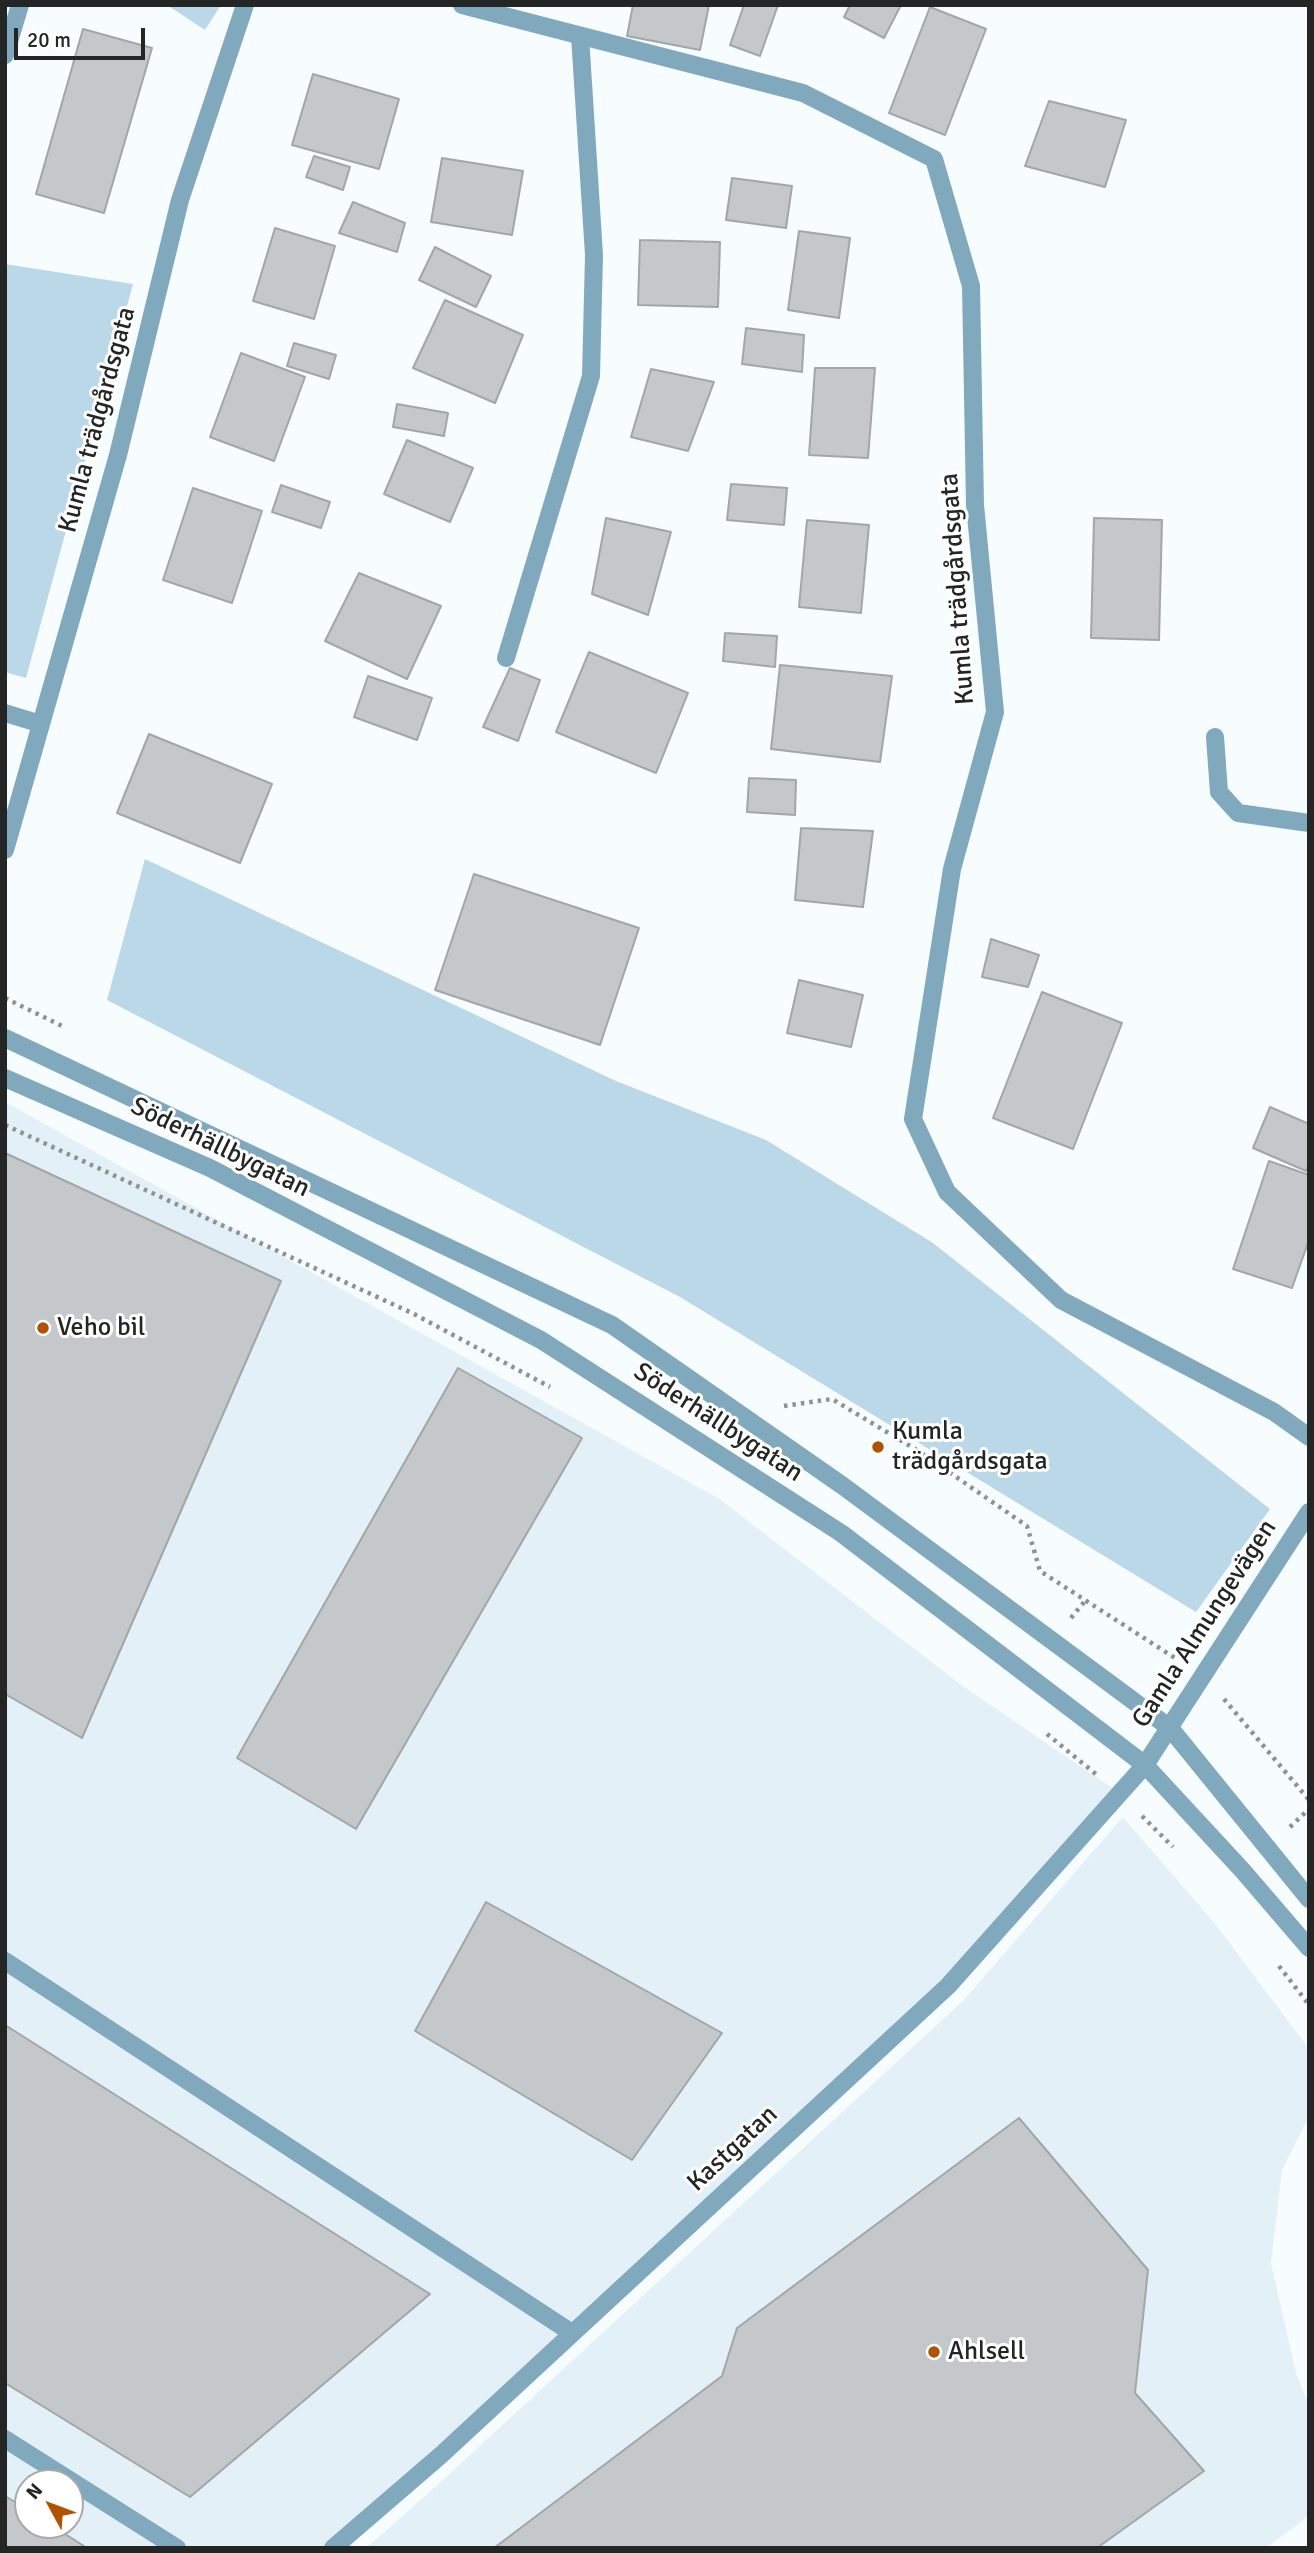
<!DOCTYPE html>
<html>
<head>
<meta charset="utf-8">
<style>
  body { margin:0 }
  #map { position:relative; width:1314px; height:2553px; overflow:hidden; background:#f7fcff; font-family:Signika,sans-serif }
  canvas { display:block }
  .frame { position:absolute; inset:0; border:7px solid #242626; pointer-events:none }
  .north { position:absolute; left:14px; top:2469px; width:70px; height:70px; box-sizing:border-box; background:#fff; border:2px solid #a7a8a8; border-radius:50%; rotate:311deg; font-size:19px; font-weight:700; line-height:28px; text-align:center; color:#242626 }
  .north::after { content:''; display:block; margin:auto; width:24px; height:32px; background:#b05200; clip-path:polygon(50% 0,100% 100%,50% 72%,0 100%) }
  .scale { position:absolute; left:14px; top:28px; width:131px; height:32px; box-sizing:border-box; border:4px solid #242626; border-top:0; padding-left:9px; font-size:21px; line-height:24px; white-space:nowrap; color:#242626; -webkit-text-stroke:5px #fff; paint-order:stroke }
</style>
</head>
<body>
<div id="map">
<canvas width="1314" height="2553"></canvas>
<div class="frame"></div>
<div class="north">N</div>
<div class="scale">20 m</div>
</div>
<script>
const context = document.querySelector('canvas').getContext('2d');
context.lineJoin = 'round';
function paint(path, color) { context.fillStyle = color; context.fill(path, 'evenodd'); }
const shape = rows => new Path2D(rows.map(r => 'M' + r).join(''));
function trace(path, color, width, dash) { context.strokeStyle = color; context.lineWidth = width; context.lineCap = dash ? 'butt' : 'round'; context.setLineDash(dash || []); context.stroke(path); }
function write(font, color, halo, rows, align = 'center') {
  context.font = font + ' Signika,sans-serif'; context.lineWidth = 6; context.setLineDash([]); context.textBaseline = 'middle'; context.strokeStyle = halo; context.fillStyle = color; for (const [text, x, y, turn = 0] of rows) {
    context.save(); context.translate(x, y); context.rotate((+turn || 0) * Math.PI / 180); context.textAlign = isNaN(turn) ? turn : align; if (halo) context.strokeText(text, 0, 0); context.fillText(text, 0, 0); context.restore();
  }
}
paint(shape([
  [5,1102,718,1498,964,1687,1121,1794,955,1978,330,2548,5,2548],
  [28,2483,70,2483,70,2525,28,2525],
  [1123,1817,1216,1925,1309,2049,1309,2116,1282,2170,1271,2263,1296,2373,1309,2405,1309,2516,1266,2548,366,2548,432,2490,963,2001]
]), '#e4f0f7');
paint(shape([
  [167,5,221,5,205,30],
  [5,264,133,284,26,678,5,672],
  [145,859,616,1081,766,1140,933,1243,1270,1509,1196,1612,680,1297,107,1000]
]), '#bad8e7');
const building = shape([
  [633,5,709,5,700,50,627,36,633,5],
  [744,5,778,5,760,56,730,45,744,5],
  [850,5,901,5,884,38,844,17,850,5],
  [930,7,986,29,945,135,889,113,930,7],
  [83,29,152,48,104,213,36,194,83,29],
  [313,74,399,99,379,169,292,145,313,74],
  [1049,101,1126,120,1105,187,1025,166,1049,101],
  [314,156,350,167,343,190,306,177,314,156],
  [442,158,523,171,512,235,431,222,442,158],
  [732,178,792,186,786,228,726,220,732,178],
  [353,202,405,223,397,252,339,233,353,202],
  [275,228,335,246,314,319,253,301,275,228],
  [799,231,850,238,839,318,788,310,799,231],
  [640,240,720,242,718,307,638,305,640,240],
  [435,247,491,276,476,307,419,280,435,247],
  [445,300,523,335,495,403,413,368,445,300],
  [746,328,804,335,802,372,742,364,746,328],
  [294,343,336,355,329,379,287,366,294,343],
  [241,353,305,377,274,461,210,437,241,353],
  [815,368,875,368,868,458,809,455,815,368],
  [651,369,714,382,688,451,631,437,651,369],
  [397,404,448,413,444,436,393,427,397,404],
  [407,440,473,468,450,522,384,494,407,440],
  [731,484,787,488,784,525,727,520,731,484],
  [281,485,330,502,321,528,272,512,281,485],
  [193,488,262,511,232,603,163,580,193,488],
  [606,518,671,532,648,615,592,594,606,518],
  [1094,518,1162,520,1159,640,1091,638,1094,518],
  [807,520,869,525,861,613,799,607,807,520],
  [359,573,441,606,407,679,325,641,359,573],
  [725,633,777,636,775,667,723,661,725,633],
  [589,652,688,693,656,773,556,732,589,652],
  [780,665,892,676,880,762,771,749,780,665],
  [510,668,540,680,518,741,483,727,510,668],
  [368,676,432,698,417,740,354,717,368,676],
  [149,734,272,784,240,863,117,813,149,734],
  [749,778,796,780,795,815,747,812,749,778],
  [801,828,873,831,863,907,795,900,801,828],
  [474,874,639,928,600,1045,435,990,474,874],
  [991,939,1039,955,1028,987,982,977,991,939],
  [799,980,863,995,851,1047,787,1033,799,980],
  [1042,992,1122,1023,1073,1149,993,1118,1042,992],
  [1270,1107,1309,1124,1309,1165,1306,1171,1253,1148,1270,1107],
  [5,1153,281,1281,82,1738,5,1694,5,1153],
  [1269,1161,1309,1175,1309,1240,1292,1288,1233,1269,1269,1161],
  [458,1368,582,1438,356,1829,237,1758,458,1368],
  [486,1902,722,2033,632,2160,415,2031,486,1902],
  [5,2025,430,2294,190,2497,5,2383,5,2025],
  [1019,2118,1148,2270,1135,2393,1204,2471,1097,2548,494,2548,722,2376,737,2328,1019,2118],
  [5,2496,28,2510,28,2525,51,2525,87,2548,5,2548,5,2496]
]);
paint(building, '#c4c8cb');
trace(building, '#a2a6a8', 2);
trace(shape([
  [5,998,62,1026],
  [5,1125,414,1314,550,1387],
  [784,1406,832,1399,920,1452,1027,1526,1040,1571,1178,1660],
  [1071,1618,1085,1601],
  [1224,1699,1309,1800],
  [1047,1734,1097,1775],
  [1142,1816,1173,1847],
  [1290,1827,1309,1809],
  [1279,1966,1309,2005]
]), '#8e9293', 4.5, [3.5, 5]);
trace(shape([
  [462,5,803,93,934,159,971,286,975,505,995,712,952,869,913,1119,947,1192,1061,1300,1274,1412,1309,1437],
  [5,55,20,5],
  [506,658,591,376,594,255,580,36],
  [5,713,41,724],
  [1215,737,1219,792,1238,813,1309,823],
  [5,850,118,455,180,200,245,5],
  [5,1038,612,1325,843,1486,1170,1728,1309,1899],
  [5,1078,210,1168,541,1340,841,1533,1145,1765,1243,1871,1309,1948],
  [5,1961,572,2333],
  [5,2439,177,2548],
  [333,2548,441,2455,948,1986,1145,1765,1309,1512]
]), '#81a9bd', 18);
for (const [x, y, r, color] of [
  [43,1328,7,"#b05200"],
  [878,1447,7,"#b05200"],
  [934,2352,7,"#b05200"]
]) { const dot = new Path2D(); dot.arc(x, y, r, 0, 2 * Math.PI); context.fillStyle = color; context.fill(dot); trace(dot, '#fff', 2.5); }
write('26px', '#242626', '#fff', [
  ["Kumla trädgårdsgata",98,420,-75],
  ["Kumla trädgårdsgata",958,589,-94],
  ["Söderhällbygatan",220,1148,26],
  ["Söderhällbygatan",718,1423,33],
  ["Gamla Almungevägen",1205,1624,-57],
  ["Kastgatan",733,2149,-43]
]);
write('26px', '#242626', '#fff', [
  ["Veho bil",57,1328],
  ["Kumla",892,1432],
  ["trädgårdsgata",892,1462],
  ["Ahlsell",948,2352]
], 'left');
</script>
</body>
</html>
